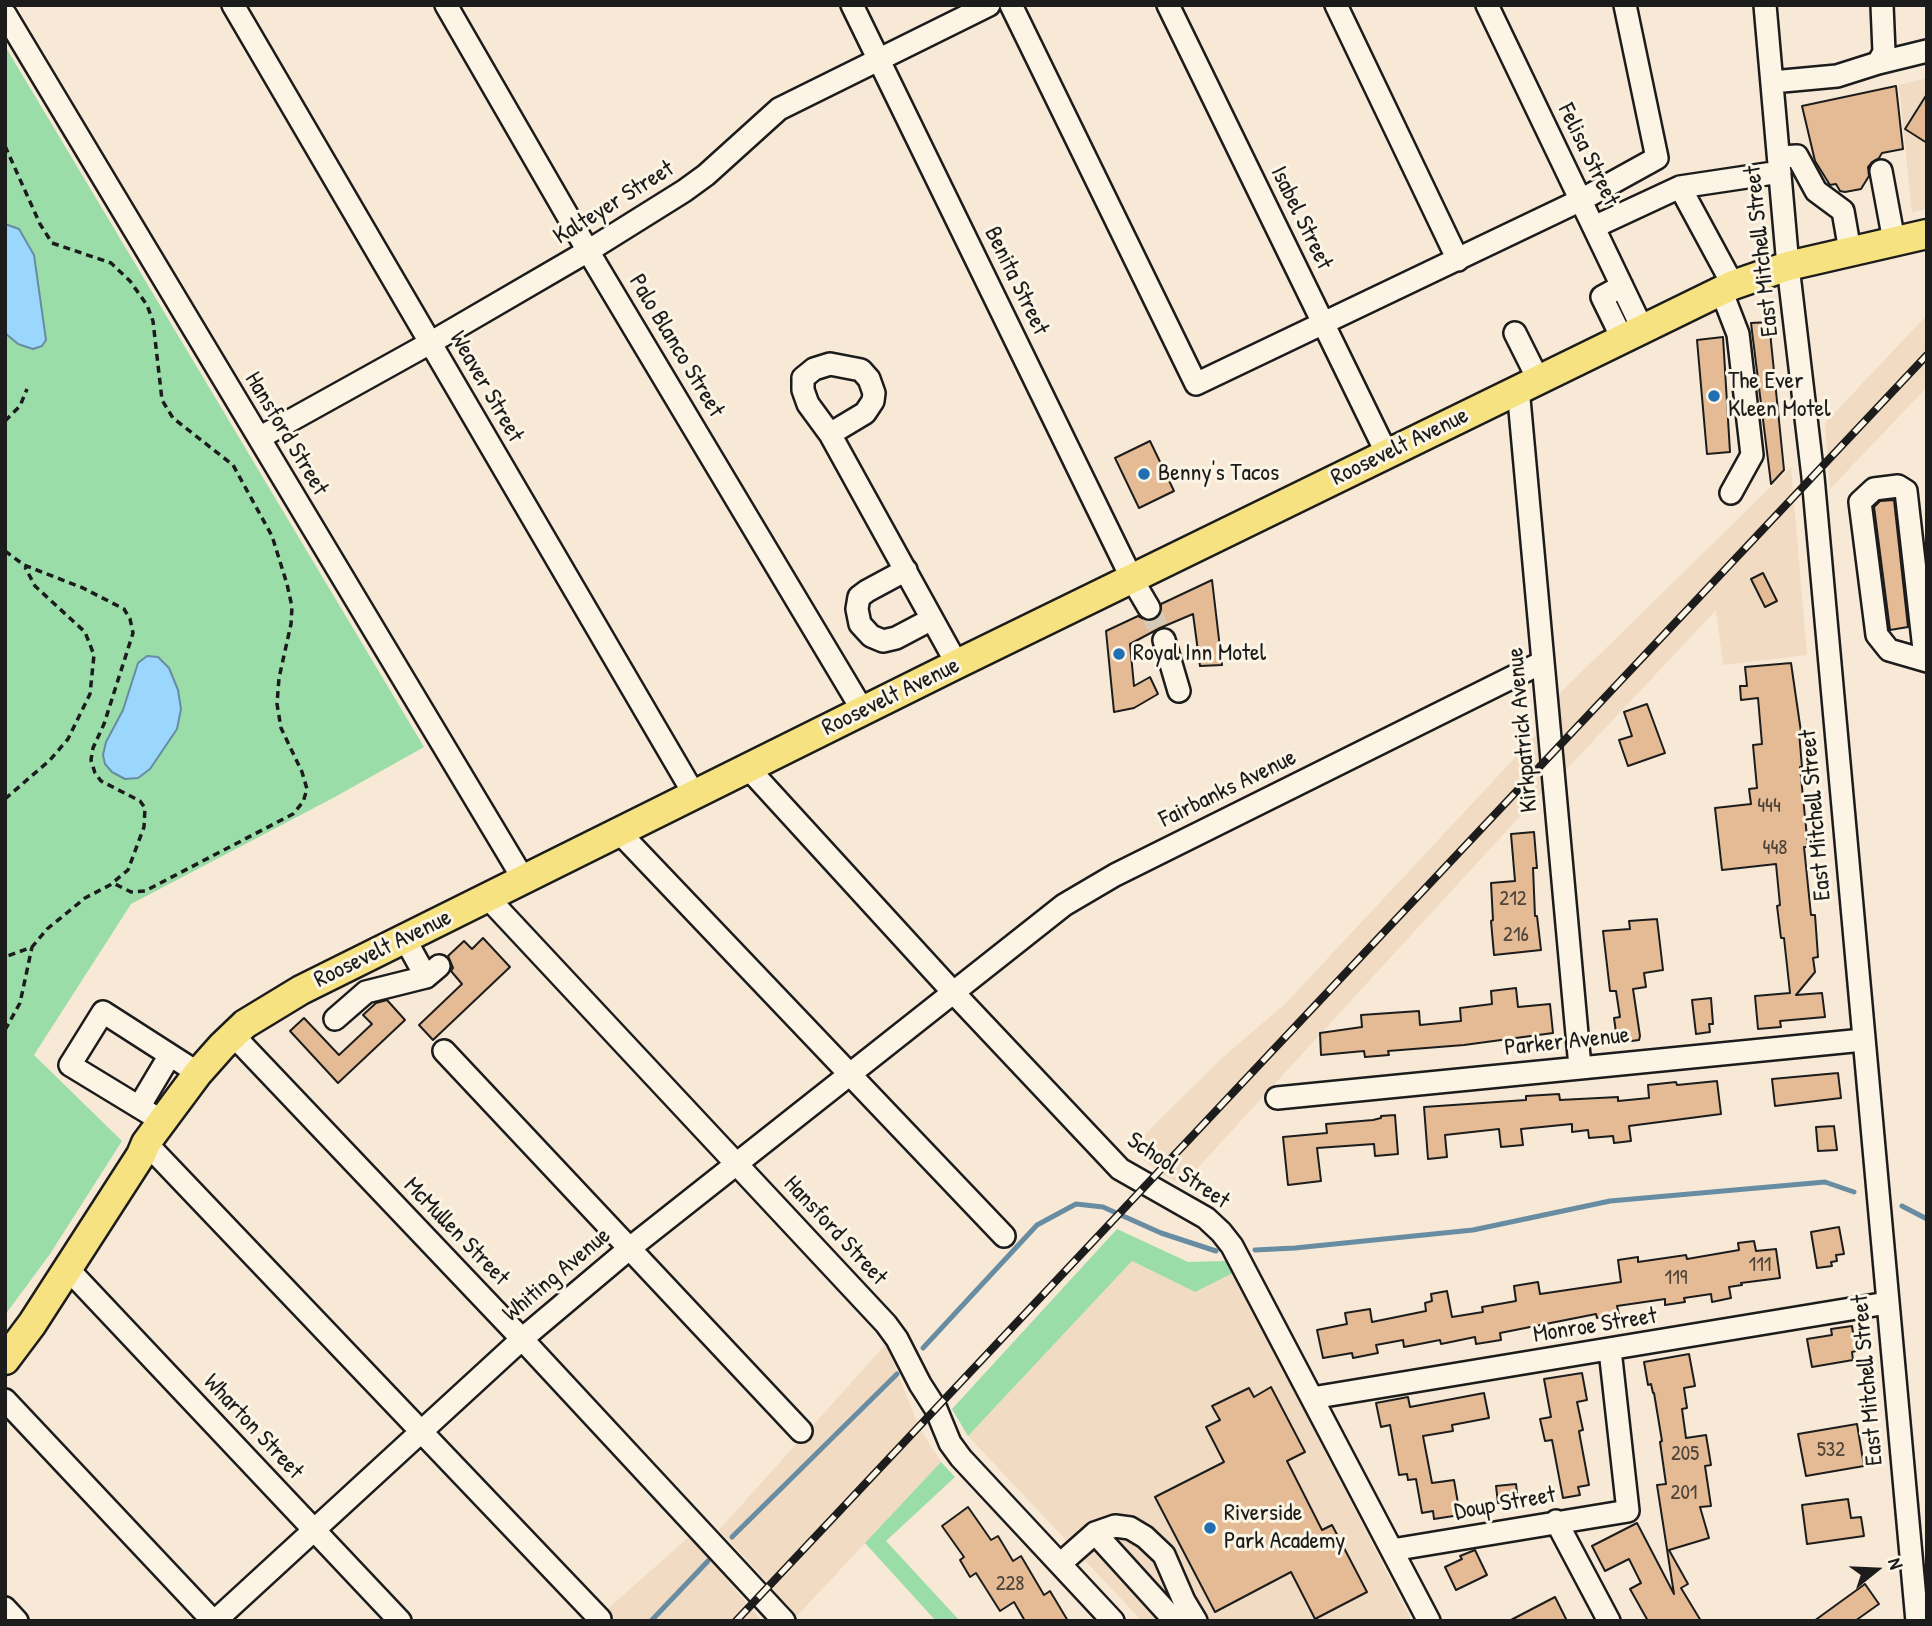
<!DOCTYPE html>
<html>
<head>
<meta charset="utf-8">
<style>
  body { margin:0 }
  #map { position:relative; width:1932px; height:1626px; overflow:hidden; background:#f7e9d5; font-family:"Patrick Hand",sans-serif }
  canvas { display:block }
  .frame { position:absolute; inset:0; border:7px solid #1c1c1c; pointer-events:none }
  .north { position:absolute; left:1841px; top:1535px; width:70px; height:70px; -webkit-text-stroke:5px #fcf5e5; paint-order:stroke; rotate:72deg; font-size:19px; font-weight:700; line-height:28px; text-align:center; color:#1c1c1c }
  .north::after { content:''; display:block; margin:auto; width:24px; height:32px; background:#1c1c1c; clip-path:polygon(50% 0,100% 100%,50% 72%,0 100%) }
</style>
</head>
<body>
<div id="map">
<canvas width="1932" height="1626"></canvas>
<div class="frame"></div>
<div class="north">N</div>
</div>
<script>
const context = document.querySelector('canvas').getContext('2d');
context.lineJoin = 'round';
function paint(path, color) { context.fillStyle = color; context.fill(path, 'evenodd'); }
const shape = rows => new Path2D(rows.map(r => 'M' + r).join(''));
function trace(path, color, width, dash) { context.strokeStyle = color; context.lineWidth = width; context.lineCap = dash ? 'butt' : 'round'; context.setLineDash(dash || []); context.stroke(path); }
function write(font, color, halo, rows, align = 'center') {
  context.font = font + ' "Patrick Hand",sans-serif'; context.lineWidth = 6; context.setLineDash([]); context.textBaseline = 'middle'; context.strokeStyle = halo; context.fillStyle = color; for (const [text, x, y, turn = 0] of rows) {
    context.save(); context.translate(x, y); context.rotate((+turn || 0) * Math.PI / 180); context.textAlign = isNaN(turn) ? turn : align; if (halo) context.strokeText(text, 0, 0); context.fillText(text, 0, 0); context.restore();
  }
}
paint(shape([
  [1927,78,1927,209,1912,212,1899,85],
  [1927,315,1927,387,1830,489,1825,423],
  [1791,467,1807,655,1723,665,1716,610,1564,772,1553,700],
  [1540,731,1543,791,1182,1185,1157,1171,1145,1161,1132,1147,1222,1058,1286,1003],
  [1132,1261,1195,1292,1233,1273,1412,1621,1142,1621,968,1436],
  [886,1344,919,1427,941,1462,793,1620,770,1585,719,1530],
  [690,1536,762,1621,594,1621]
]), '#f1dbc2');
paint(shape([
  [5,46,424,747,333,798,131,904,34,1055,122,1141,50,1254,5,1315],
  [1117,1229,1188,1262,1225,1261,1233,1273,1195,1292,1132,1261,968,1436,952,1409],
  [941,1462,955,1477,886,1541,960,1621,936,1621,865,1543]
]), '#9adda9');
const water = shape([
  [5,224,19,229,34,255,46,340,42,346,33,349,18,344,5,333,5,224],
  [147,656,158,657,169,668,178,690,181,709,177,729,150,769,138,778,125,779,112,772,105,764,103,755,106,742,123,710,138,663,147,656]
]);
paint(water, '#9bd7fc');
trace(water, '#688ca2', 2);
trace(shape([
  [1902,1206,1927,1219],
  [1255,1250,1295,1248,1473,1230,1610,1201,1825,1182,1854,1192],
  [923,1348,1037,1225,1076,1204,1103,1207,1161,1233,1216,1251],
  [732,1537,897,1374],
  [651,1621,708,1561]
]), '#688ca2', 5);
const building = shape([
  [1896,86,1903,149,1882,153,1879,158,1872,162,1868,167,1869,176,1861,189,1845,192,1840,191,1836,184,1830,185,1815,161,1802,106,1896,86],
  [1927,94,1927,143,1905,129,1927,94],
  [1769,322,1784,470,1771,484,1751,323,1769,322],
  [1723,337,1730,452,1707,454,1697,340,1723,337],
  [1150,441,1174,491,1139,508,1115,458,1150,441],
  [1894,500,1908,627,1890,630,1874,507,1880,501,1894,500],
  [1763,573,1777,601,1765,607,1751,579,1763,573],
  [1212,580,1222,665,1200,666,1193,614,1160,628,1130,644,1134,686,1150,677,1158,694,1134,708,1114,712,1106,631,1138,616,1148,621,1155,620,1161,614,1161,604,1212,580],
  [1791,663,1801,732,1799,732,1802,767,1800,767,1808,847,1804,847,1811,915,1815,915,1818,957,1813,958,1815,972,1796,995,1822,993,1825,1017,1780,1021,1781,1027,1758,1029,1755,996,1790,993,1784,938,1781,938,1777,906,1780,905,1776,864,1722,870,1715,808,1751,804,1749,789,1757,788,1753,745,1762,744,1758,698,1741,700,1740,686,1747,686,1745,667,1791,663],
  [1647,704,1665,753,1628,766,1619,740,1632,736,1624,712,1647,704],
  [1534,832,1537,868,1533,868,1535,916,1537,916,1541,950,1494,955,1491,921,1493,920,1491,883,1515,881,1511,834,1534,832],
  [1657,919,1663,970,1644,973,1646,987,1633,989,1640,1036,1639,1040,1624,1042,1624,1038,1617,1039,1614,1018,1620,1017,1616,991,1610,991,1603,931,1630,929,1629,921,1657,919],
  [483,938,510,967,433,1040,419,1025,462,984,451,971,453,968,448,956,464,941,472,949,483,938],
  [1516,988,1518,1007,1550,1004,1553,1033,1464,1045,1388,1051,1389,1055,1365,1057,1364,1051,1321,1055,1320,1033,1362,1027,1361,1015,1419,1011,1420,1025,1461,1021,1460,1008,1492,1004,1491,991,1516,988],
  [1711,998,1713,1024,1709,1024,1710,1032,1696,1034,1692,1000,1711,998],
  [387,1000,405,1020,338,1083,290,1031,304,1018,339,1055,372,1024,363,1015,376,1003,387,1000],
  [1838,1073,1841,1098,1775,1106,1772,1079,1838,1073],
  [1717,1081,1721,1114,1629,1126,1631,1141,1614,1143,1613,1136,1589,1138,1588,1130,1572,1132,1572,1124,1521,1129,1523,1145,1501,1147,1499,1129,1445,1135,1447,1157,1428,1159,1424,1107,1526,1100,1526,1096,1559,1094,1560,1100,1618,1097,1618,1101,1649,1098,1648,1085,1676,1082,1677,1085,1717,1081],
  [1395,1115,1398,1154,1375,1156,1374,1144,1317,1148,1321,1181,1288,1185,1283,1137,1327,1133,1326,1124,1373,1120,1381,1118,1381,1116,1395,1115],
  [1834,1126,1837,1150,1818,1151,1816,1127,1834,1126],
  [1839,1227,1844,1254,1836,1255,1837,1261,1831,1262,1832,1266,1817,1268,1811,1232,1839,1227],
  [1754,1241,1756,1251,1776,1249,1780,1278,1741,1283,1742,1285,1729,1287,1731,1298,1712,1302,1711,1294,1684,1298,1685,1302,1665,1305,1665,1299,1617,1306,1619,1315,1597,1318,1596,1314,1500,1333,1501,1340,1476,1344,1475,1337,1441,1344,1440,1340,1404,1347,1403,1340,1376,1345,1378,1353,1353,1358,1352,1353,1323,1358,1317,1330,1347,1324,1345,1313,1370,1309,1372,1322,1426,1311,1425,1303,1432,1301,1431,1294,1447,1291,1452,1317,1483,1312,1482,1307,1516,1301,1514,1286,1538,1282,1540,1294,1621,1282,1618,1260,1638,1257,1638,1262,1686,1255,1687,1259,1739,1250,1738,1243,1754,1241],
  [1852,1326,1856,1351,1852,1352,1853,1360,1812,1367,1807,1339,1832,1335,1831,1329,1852,1326],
  [1689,1354,1695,1386,1684,1388,1687,1408,1682,1409,1686,1438,1706,1435,1711,1465,1705,1466,1711,1506,1700,1507,1709,1538,1669,1550,1688,1584,1681,1588,1701,1621,1648,1621,1630,1589,1641,1583,1629,1559,1605,1571,1592,1546,1637,1523,1674,1594,1657,1485,1666,1484,1660,1442,1662,1441,1654,1393,1653,1393,1651,1384,1648,1385,1644,1362,1689,1354],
  [1582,1373,1587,1400,1577,1402,1583,1430,1579,1431,1580,1437,1589,1485,1578,1487,1580,1495,1563,1498,1552,1440,1545,1441,1540,1419,1551,1417,1544,1379,1582,1373],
  [1271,1387,1305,1452,1287,1461,1322,1530,1332,1525,1367,1592,1315,1619,1291,1572,1215,1612,1155,1497,1224,1462,1206,1427,1220,1420,1212,1406,1249,1388,1254,1397,1271,1387],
  [1484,1393,1489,1418,1452,1425,1453,1431,1423,1436,1432,1483,1454,1480,1460,1515,1434,1519,1433,1511,1422,1513,1416,1479,1408,1480,1407,1474,1399,1475,1390,1425,1381,1427,1376,1403,1408,1397,1410,1407,1484,1393],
  [1857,1424,1864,1466,1806,1476,1798,1434,1857,1424],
  [1516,1484,1518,1501,1498,1503,1496,1486,1516,1484],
  [1848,1499,1851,1518,1861,1517,1864,1536,1807,1544,1802,1505,1848,1499],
  [968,1507,991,1540,998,1536,1013,1561,1021,1556,1044,1595,1050,1591,1068,1621,1025,1621,1014,1602,1000,1611,976,1573,970,1577,960,1560,964,1557,942,1526,968,1507],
  [1475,1550,1487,1575,1456,1590,1445,1567,1462,1559,1460,1556,1475,1550],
  [1865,1584,1879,1604,1855,1621,1814,1621,1865,1584],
  [1555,1597,1567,1621,1509,1621,1555,1597]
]);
paint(building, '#e4bb94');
trace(building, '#1c1c1c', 2);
trace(shape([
  [1149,608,1164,640]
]), '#d6cab9', 21, [21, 10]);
const minor = shape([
  [233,5,694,794],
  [446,5,588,251,863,711],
  [852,5,1132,579,1149,608],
  [1011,5,1196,384,1581,200,1657,158,1625,5],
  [1168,5,1387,454],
  [1336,5,1458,260],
  [1487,5,1642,328],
  [1765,5,1788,266,1813,477,1917,1621],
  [5,14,524,880],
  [1878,63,1884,52,1882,5],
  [1772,82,1837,76,1878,63,1927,51],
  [1779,157,1797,156,1816,191,1843,211,1850,251],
  [1881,171,1894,241],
  [1680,187,1733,285],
  [1594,227,1680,187,1780,172],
  [1622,286,1602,297,1622,338],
  [1721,290,1738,334,1752,455,1731,493],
  [1515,333,1538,379],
  [1518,388,1580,1067],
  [830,434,865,413,873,401,874,393,869,379,861,370,830,364,814,369,803,378,803,390,808,404,830,434,957,664],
  [259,438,430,343,588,251,684,191,706,175,779,109,989,5],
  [906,570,867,591,859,597,857,609,860,624,871,636,883,641,896,638,932,619],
  [1164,640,1179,691],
  [1925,658,1906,491,1898,486,1874,489,1860,502,1877,635,1889,650,1927,661],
  [748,768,952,991,1120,1169,1206,1218,1221,1232,1232,1246,1429,1621],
  [619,832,1004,1236],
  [488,898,886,1324,897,1339,920,1384,936,1409,950,1443,961,1458,1113,1621],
  [405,939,426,977,439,966],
  [335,1019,366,992,426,977],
  [233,1035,522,1339,784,1621],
  [444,1051,801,1431],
  [1277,1098,1863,1040],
  [139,1107,170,1055],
  [162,1121,70,1065,103,1012,198,1073],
  [146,1143,600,1619],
  [67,1268,400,1621],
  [1312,1398,1887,1303],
  [5,1400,213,1621],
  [1556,1521,1609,1621],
  [1095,1533,1175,1621],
  [1392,1550,1628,1511,1610,1350],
  [1060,1564,1095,1533,1115,1526,1130,1528,1145,1537,1164,1555,1184,1601,1196,1621],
  [5,1608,17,1621],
  [215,1621,522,1339,630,1248,1064,905,1115,875,1543,662]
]);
const major = shape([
  [5,1360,32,1324,141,1155,146,1143,198,1073,222,1046,245,1024,301,990,957,664,1733,285,1788,266,1927,234]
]);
trace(minor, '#1c1c1c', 26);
trace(major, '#1c1c1c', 33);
trace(shape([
  [5,146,40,224,52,243,111,263,130,281,147,305,153,321,162,400,173,418,233,465,272,536,287,584,292,607,291,624,279,678,277,704,281,728,302,772,307,789,303,802,293,814,145,891,131,892,113,883],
  [5,421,20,406,27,389],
  [5,551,24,565,83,588,124,609,130,619,133,633,104,724,93,748,91,760,95,773,101,781,140,801,145,808,144,827,128,870,110,885,85,898,68,912,47,929,32,947,5,957],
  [5,799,50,760,68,739,90,694,94,655,85,632,35,586,25,567],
  [5,1030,20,1003,32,947]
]), '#1c1c1c', 3.5, [7, 5]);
trace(minor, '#fcf5e5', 21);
trace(major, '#f7e281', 28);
const rail = shape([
  [736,1621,1927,355]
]);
trace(rail, '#1c1c1c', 8);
trace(rail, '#fcf5e5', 5, [16]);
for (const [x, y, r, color] of [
  [1714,396,7,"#1f6fb2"],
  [1144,474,7,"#1f6fb2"],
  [1119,654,7,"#1f6fb2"],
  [1210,1528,7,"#1f6fb2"]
]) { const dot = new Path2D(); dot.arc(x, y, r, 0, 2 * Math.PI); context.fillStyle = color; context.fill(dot); trace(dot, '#fcf5e5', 2.5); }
write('21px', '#4e443a', null, [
  ["444",1769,806],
  ["448",1775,848],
  ["212",1513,899],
  ["216",1516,935],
  ["111",1760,1265],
  ["119",1676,1278],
  ["532",1831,1450],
  ["205",1685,1454],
  ["201",1684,1493],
  ["228",1010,1584]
]);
write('24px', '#1c1c1c', '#fcf5e5', [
  ["Felisa Street",1588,155,64],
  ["Kalteyer Street",614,203,-32],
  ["Isabel Street",1301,218,64],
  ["East Mitchell Street",1762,251,-96],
  ["Benita Street",1016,281,64],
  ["Palo Blanco Street",676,346,59],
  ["Weaver Street",486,387,60],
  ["Hansford Street",286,434,59],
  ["Roosevelt Avenue",1400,447,-26],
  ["Roosevelt Avenue",891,697,-26],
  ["Kirkpatrick Avenue",1523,730,-95],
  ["Fairbanks Avenue",1228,789,-26],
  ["East Mitchell Street",1816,815,-95],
  ["Roosevelt Avenue",383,949,-26],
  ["Parker Avenue",1567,1042,-6],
  ["School Street",1178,1171,34],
  ["Hansford Street",835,1231,47],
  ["McMullen Street",456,1232,46],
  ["Whiting Avenue",557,1275,-40],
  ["Monroe Street",1595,1326,-9],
  ["East Mitchell Street",1868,1380,-95],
  ["Wharton Street",253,1427,47],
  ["Doup Street",1505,1504,-10]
]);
write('24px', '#1c1c1c', '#fcf5e5', [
  ["The Ever",1728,382],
  ["Kleen Motel",1728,410],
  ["Benny's Tacos",1158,474],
  ["Royal Inn Motel",1133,654],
  ["Riverside",1224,1514],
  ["Park Academy",1224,1542]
], 'left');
</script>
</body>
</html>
